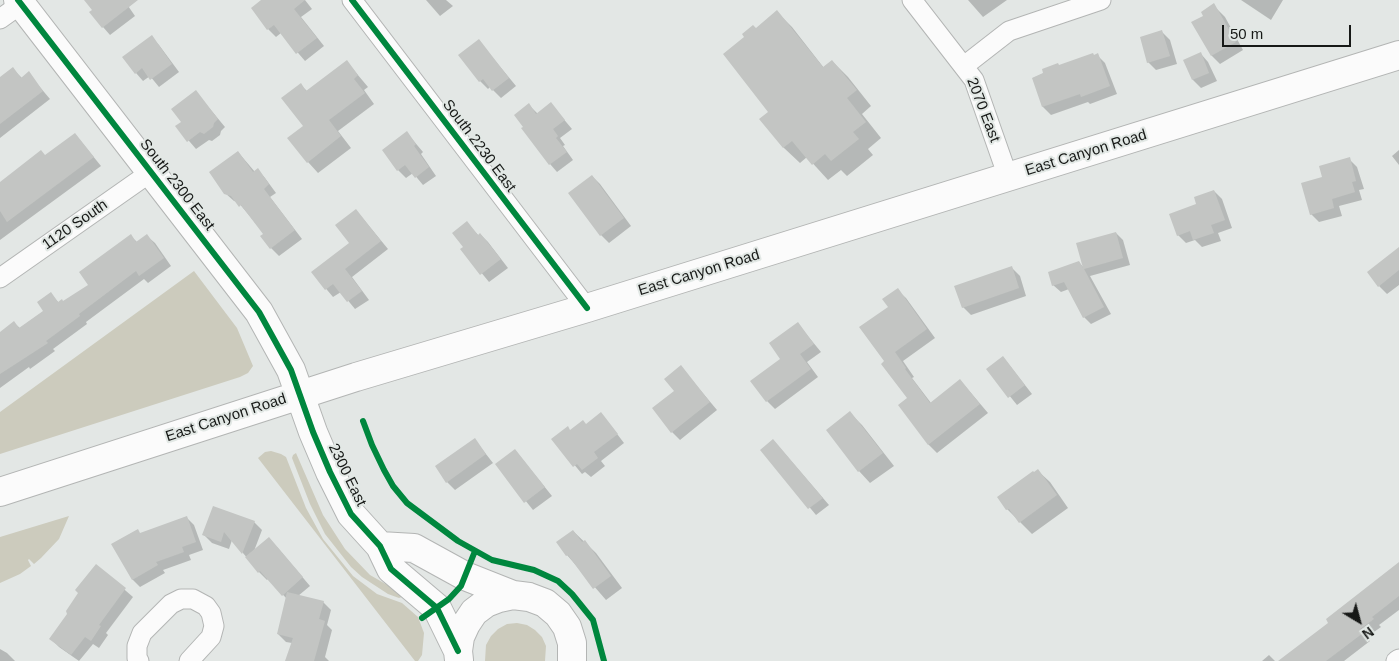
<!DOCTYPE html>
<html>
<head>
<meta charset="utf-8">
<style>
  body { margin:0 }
  #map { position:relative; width:1399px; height:661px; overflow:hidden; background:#e3e7e5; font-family:Helvetica,sans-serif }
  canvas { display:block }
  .north { position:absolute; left:1334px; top:596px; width:50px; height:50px; -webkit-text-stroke:4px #e2e8e5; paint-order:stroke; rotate:143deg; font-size:14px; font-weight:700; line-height:20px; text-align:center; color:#171917 }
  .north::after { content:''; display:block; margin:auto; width:18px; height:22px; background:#171917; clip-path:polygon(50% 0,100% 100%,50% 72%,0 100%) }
  .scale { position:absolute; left:1222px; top:25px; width:129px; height:22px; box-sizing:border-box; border:2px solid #171917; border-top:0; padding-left:6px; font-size:15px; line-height:18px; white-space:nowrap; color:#171917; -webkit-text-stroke:4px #e2e8e5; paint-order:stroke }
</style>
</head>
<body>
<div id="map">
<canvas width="1399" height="661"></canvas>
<div class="north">N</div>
<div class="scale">50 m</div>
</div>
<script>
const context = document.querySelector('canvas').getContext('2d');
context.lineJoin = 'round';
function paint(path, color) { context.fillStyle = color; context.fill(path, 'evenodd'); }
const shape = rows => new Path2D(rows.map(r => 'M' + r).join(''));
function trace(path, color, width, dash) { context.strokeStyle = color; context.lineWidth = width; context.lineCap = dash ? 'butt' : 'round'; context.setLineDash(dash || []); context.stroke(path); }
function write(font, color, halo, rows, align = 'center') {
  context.font = font + ' Helvetica,sans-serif'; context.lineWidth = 4; context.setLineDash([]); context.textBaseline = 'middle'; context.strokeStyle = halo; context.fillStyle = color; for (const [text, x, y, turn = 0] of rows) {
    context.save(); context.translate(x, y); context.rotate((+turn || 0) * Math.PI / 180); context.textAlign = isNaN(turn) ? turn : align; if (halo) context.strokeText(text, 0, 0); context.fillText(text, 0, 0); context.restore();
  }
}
paint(shape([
  [194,271,237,328,253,366,248,373,240,377,0,454,0,412],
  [271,451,281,454,286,457,306,508,323,539,353,576,377,594,402,603,418,617,424,633,422,655,418,661,415,661,258,458,265,452],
  [296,453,323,515,345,549,370,575,389,586,406,593,402,597,399,598,388,594,362,577,351,567,325,534,310,504,292,458,293,455],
  [69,516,59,539,41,558,34,564,29,559,28,560,31,566,20,574,0,583,0,537],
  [517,623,527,625,535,630,542,637,546,646,545,661,485,661,486,645,491,636,498,629,507,624]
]), '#cccbbd');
paint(shape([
  [86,0,124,0,135,16,110,35,103,27],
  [263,0,305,0,312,9,301,17,324,46,305,61,281,33,276,37,268,29],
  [426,0,446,0,453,6,440,16],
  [968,0,1007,0,983,17],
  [1241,0,1283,0,1271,20],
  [1217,9,1225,17,1243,50,1220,64,1212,56,1193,23],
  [777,12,792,27,824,68,832,61,848,77,871,106,862,114,881,138,868,149,873,155,847,176,841,170,828,180,807,157,800,163,784,148,761,119,770,112,756,29],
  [1162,32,1170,40,1177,64,1156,70,1148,62],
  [151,37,159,45,179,72,159,87,150,76,143,81,136,73],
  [479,41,516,86,501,98,490,87,488,89,480,81],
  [1201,54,1208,62,1217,81,1201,88,1193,80,1185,60],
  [1097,55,1105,63,1117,94,1090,104,1088,102,1051,115,1043,107,1033,78,1060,66],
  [347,62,368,87,364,90,374,104,338,131,351,148,318,173,308,162,301,85,307,91],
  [13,69,22,78,28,73,50,99,0,138,0,79],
  [196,92,225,127,221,131,220,135,212,141,209,140,196,149,177,127,182,122],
  [551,104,572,129,560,138,565,145,563,146,573,160,557,172,550,164,529,105,538,114],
  [407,133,423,152,421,154,436,176,423,185,413,173,406,178,398,170],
  [75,134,101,166,0,240,0,183,45,156],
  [1399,150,1399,165,1392,156],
  [238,152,255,172,258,170,265,178,276,193,270,197,302,239,279,256,271,248,265,235,248,214,238,202,234,201,225,193],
  [1349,159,1357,167,1364,189,1359,190,1362,200,1339,206,1342,216,1319,222,1311,214,1324,178],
  [592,176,600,184,631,226,609,243,601,235,570,193],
  [1214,191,1222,199,1232,228,1218,233,1221,241,1202,247,1195,240,1186,243,1178,235,1198,205],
  [356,210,388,249,352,277,369,300,355,309,341,292,333,297,312,272,351,244],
  [467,223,479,236,480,234,488,242,508,268,489,282,462,249,465,247],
  [1116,233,1123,240,1130,265,1090,276,1111,314,1091,324,1084,317,1069,289,1061,292,1053,285,1079,262,1084,268],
  [131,236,137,242,147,236,155,243,171,266,148,283,144,279,86,322,87,324,53,349,55,351,30,369,29,367,0,388,0,333,14,323,20,328,44,311,51,294,59,303,63,303,90,285],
  [1399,249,1399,285,1387,294,1379,286],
  [1012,268,1020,276,1026,296,971,315,963,307],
  [897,290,906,298,935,338,903,361,914,377,912,378,931,403,960,380,988,413,937,453,928,444,908,399,886,362,889,307],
  [798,324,821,352,807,362,818,377,775,409,767,401,782,359],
  [1003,357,1032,394,1017,405,988,369],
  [681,367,717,410,680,440,672,432,676,391],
  [850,413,862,425,894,466,870,483,859,471],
  [608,422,624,443,601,461,605,466,591,477,585,472,582,474,553,439,586,425],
  [475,440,493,463,455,490,447,482],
  [773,440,829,505,816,515,762,450],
  [515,450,552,496,533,510,497,465],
  [1038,471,1050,482,1068,508,1032,534,1007,509,1034,474],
  [186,517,194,525,203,550,189,555,191,560,163,570,165,573,140,587,132,579,140,534],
  [254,522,262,530,254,551,277,547,310,586,298,596,323,602,331,610,327,625,332,630,325,657,329,661,287,661,292,643,286,642,278,634,287,599,268,579,267,580,259,572,232,540,229,549,212,543,204,535],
  [573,531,596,553,622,588,606,600,567,555],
  [96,565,133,597,106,633,108,635,99,648,93,644,79,661,59,647,51,639,69,614],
  [1399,565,1399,610,1379,625,1381,627,1367,637,1370,641,1344,661,1280,661,1330,623],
  [0,649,7,653,15,661,0,661],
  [1269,655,1275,661,1262,661]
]), '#0003');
paint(shape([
  [84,0,138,0,102,28,89,12,92,10],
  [261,0,305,0,294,9,317,38,296,54,274,25,267,30,251,8],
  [1214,3,1236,42,1211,56,1191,22,1203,16,1201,12],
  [777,10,823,67,832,60,857,90,847,98,866,122,853,132,859,139,831,161,825,154,812,165,792,141,783,148,759,119,768,112,723,54,744,37,742,34,753,25,756,28],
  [1162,30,1170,56,1147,63,1140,37],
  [152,35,172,64,150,80,142,68,135,74,122,57],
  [479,39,509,78,492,91,483,79,479,82,458,55],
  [1201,52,1209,73,1192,80,1183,60],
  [1093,53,1094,55,1098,53,1110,86,1081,97,1080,94,1042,107,1032,78,1043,73,1042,69,1058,63,1059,65],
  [347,60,358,75,354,79,365,93,329,120,341,136,307,163,287,138,303,126,281,98,301,83,306,91],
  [13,67,21,78,29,71,43,91,0,124,0,77],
  [196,90,218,119,214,123,213,127,204,134,200,132,187,142,175,126,181,122,171,109],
  [551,102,565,120,553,129,558,136,556,138,567,152,549,165,521,128,523,127,514,115,529,103,536,114],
  [407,131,416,144,414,146,429,167,415,178,405,165,397,171,382,150],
  [75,133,94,157,7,222,0,211,0,182,41,150,45,155],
  [238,151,253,172,258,168,269,184,264,189,295,230,270,249,260,236,263,234,241,205,239,207,231,196,224,194,209,172],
  [1350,157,1356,181,1352,182,1355,192,1332,199,1334,208,1310,215,1301,183,1322,177,1319,166],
  [592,175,624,218,600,236,568,193],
  [1214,190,1225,220,1211,225,1214,233,1193,240,1190,231,1177,236,1169,214,1196,204,1194,197],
  [356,209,381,241,345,269,362,291,347,302,333,284,325,290,311,272,349,243,335,225],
  [467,221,478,235,480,233,501,259,480,275,460,249,463,247,452,233],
  [1116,232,1123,258,1084,269,1104,307,1083,318,1064,282,1052,286,1048,272,1079,261,1083,268,1076,243],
  [131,234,136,242,147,234,164,258,139,276,136,271,79,314,80,316,46,341,48,343,0,374,0,332,14,321,19,328,43,311,37,302,51,292,58,302,62,299,63,301,88,285,79,272],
  [1399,247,1399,270,1378,287,1367,272],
  [1012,266,1019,288,962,308,954,286],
  [898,288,927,329,895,352,906,368,905,369,930,403,960,379,980,404,928,445,898,405,907,398,881,364,884,361,859,327,888,307,882,299],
  [798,322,814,344,800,354,811,369,766,402,750,381,780,359,769,343],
  [1003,356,1025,385,1008,398,986,369],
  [681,365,710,402,671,433,652,408,674,391,664,379],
  [850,411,883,453,858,472,826,430],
  [601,412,618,434,594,452,598,458,582,470,577,464,573,467,551,439,568,426,570,430,583,420,586,424],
  [475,438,486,454,446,483,435,466],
  [773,439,823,498,808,509,760,450],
  [515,449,545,487,524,503,495,464],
  [1038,469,1057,495,1019,523,1009,509,1006,510,997,497,1033,471,1034,472],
  [213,506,255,521,242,554,224,532,221,542,202,535],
  [187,516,196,542,182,547,184,552,156,562,158,565,132,580,111,544,138,529,140,533],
  [573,530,582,542,585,540,611,576,593,589,568,555,566,556,556,542],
  [269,537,303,577,282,596,260,571,258,573,245,557],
  [1399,562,1399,596,1372,617,1374,619,1360,629,1363,633,1326,661,1278,661,1328,623,1326,619],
  [96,564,126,588,99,625,101,626,91,641,85,637,71,655,49,639,67,614,66,611,78,593,75,590],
  [287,592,324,601,319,619,325,621,314,661,285,661,293,638,277,634]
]), '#c3c5c3');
const street = shape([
  [352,0,587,308],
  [912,0,974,80,1008,177],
  [0,19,21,4],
  [964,66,1009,31,1101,0],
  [0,278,151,172],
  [139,661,137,658,137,646,142,633,171,604,181,599,193,599,206,606,211,613,214,626,211,637,189,661],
  [1396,661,1399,659]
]);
const secondary = shape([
  [18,0,259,312,291,370,313,432,330,472,351,514,380,546,391,569,437,608,458,651],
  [0,492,356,377,587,308,1399,55],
  [380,546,414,548,465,576,513,595],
  [459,660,458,651,460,637,466,624,474,612,486,603,499,598,513,595,529,597,545,603,558,614,567,627,572,643,572,661]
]);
trace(street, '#b3b5b4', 21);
trace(secondary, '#b3b5b4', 30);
trace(street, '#fbfbfb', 19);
trace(secondary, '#fbfbfb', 28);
trace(shape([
  [18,0,259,312,291,370,313,432,330,472,351,514,380,546,391,569,437,608,458,651],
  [352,0,587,308],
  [363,421,372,445,384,470,393,486,407,503,458,541,492,560,534,570,558,581,572,594,593,620,604,661],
  [422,618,449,599,461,586,475,551]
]), '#00873e', 6);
write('15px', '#171917', '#e2e8e5', [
  ["2070 East",983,110,69],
  ["South 2230 East",479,146,53],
  ["East Canyon Road",1086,153,-17],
  ["South 2300 East",177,185,52],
  ["1120 South",75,225,-35],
  ["East Canyon Road",699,273,-17],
  ["East Canyon Road",226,418,-18],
  ["2300 East",347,475,64]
]);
</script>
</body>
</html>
